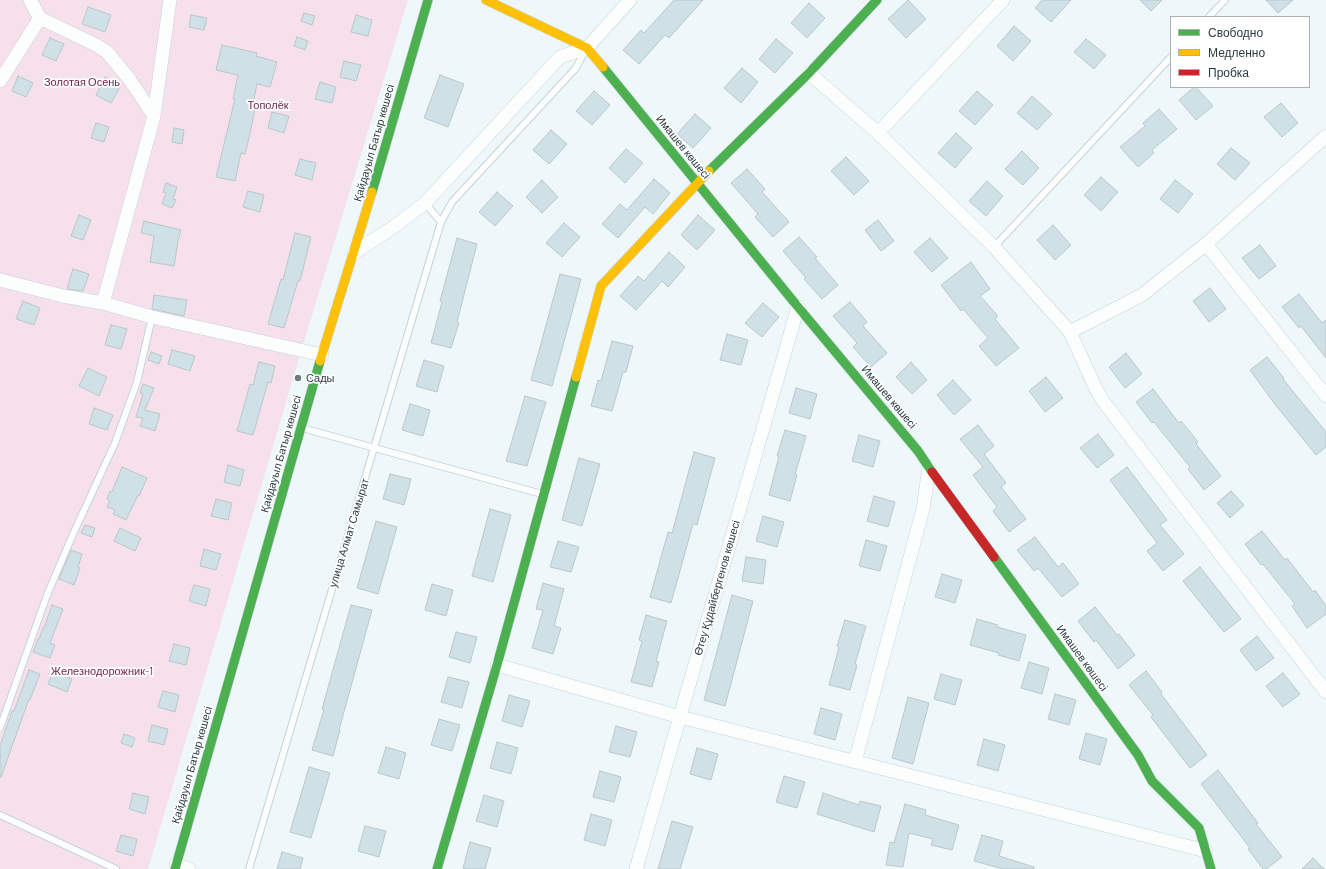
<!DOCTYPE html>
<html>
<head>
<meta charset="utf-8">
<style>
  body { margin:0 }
  #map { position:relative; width:1326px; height:869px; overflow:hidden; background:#eef7fa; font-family:Barlow,sans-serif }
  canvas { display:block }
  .legend { position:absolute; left:1170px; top:16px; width:140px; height:72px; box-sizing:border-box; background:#fff; border:1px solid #aab1b3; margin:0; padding:5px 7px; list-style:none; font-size:12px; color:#2b3b41 }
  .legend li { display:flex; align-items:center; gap:8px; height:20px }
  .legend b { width:20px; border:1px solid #aab1b3 }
</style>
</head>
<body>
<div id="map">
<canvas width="1326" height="869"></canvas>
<ul class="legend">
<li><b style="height:5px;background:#4caf50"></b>Свободно</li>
<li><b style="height:5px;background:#ffc107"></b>Медленно</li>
<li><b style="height:5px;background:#c62828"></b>Пробка</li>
</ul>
</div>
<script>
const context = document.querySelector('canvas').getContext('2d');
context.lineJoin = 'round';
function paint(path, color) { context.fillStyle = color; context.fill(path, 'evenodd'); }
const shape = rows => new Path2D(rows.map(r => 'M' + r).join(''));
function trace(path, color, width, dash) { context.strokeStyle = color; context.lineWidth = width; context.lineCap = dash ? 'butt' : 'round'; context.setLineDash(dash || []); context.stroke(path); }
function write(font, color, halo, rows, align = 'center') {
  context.font = font + ' Barlow,sans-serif'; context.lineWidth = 3.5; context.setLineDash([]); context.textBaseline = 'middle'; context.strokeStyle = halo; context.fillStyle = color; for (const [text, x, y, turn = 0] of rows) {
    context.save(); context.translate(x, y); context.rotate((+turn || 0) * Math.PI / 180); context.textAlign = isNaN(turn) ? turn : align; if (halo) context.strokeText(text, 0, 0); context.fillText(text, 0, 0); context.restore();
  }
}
paint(shape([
  [0,0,408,0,300,355,148,869,0,869]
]), '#f6e0ec');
const building = shape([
  [674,0,703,0,669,38,665,35,639,64,623,50,641,30,644,33,674,0],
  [908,0,926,19,906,38,888,19,908,0],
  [1042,0,1071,0,1051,22,1035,8,1042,0],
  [1140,0,1162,0,1151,11,1140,0],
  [1266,0,1293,0,1278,13,1266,0],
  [809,3,825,18,807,38,791,23,809,3],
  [88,7,111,15,105,32,82,24,88,7],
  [304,13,315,16,312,25,301,21,304,13],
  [191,15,207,18,204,30,189,27,191,15],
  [356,15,372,20,368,36,351,32,356,15],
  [1014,26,1031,41,1013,61,997,46,1014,26],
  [297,37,308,41,305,50,294,46,297,37],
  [50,38,64,44,56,61,42,55,50,38],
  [776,39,793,53,775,73,759,59,776,39],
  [1086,39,1106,55,1094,69,1074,52,1086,39],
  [222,45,257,53,256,56,277,62,270,87,257,84,252,108,255,109,249,138,245,154,241,153,235,181,216,177,235,99,233,99,238,75,216,70,222,45],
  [344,61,361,65,356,81,340,77,344,61],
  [742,68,758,82,741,103,724,88,742,68],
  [440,75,464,84,448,127,424,118,440,75],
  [18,76,33,83,26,97,12,91,18,76],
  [105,77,121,85,111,103,96,95,105,77],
  [320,82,336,87,332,103,315,99,320,82],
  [1194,87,1196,87,1213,106,1196,120,1179,100,1194,87],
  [594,91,610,105,592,125,576,111,594,91],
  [977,91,993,105,975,125,959,111,977,91],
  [1032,96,1052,114,1037,130,1017,113,1032,96],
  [1281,103,1298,123,1282,137,1264,117,1281,103],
  [1159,109,1177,129,1152,150,1154,153,1138,167,1120,147,1145,126,1143,123,1159,109],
  [272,112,289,116,284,133,268,128,272,112],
  [695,114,711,128,693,148,677,134,695,114],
  [96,123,109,127,104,142,91,138,96,123],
  [174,128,184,130,182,144,172,142,174,128],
  [551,130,567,144,549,164,533,150,551,130],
  [956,133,972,148,955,168,938,153,956,133],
  [1231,148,1250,163,1235,180,1217,164,1231,148],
  [626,149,643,163,625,183,609,168,626,149],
  [1022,151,1039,168,1023,185,1005,169,1022,151],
  [846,157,869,181,854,195,831,171,846,157],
  [300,159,316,163,312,180,295,175,300,159],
  [747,169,765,189,762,192,789,222,773,237,755,217,758,214,731,183,747,169],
  [1101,177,1118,192,1101,211,1084,195,1101,177],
  [654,179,670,193,653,214,645,207,618,238,602,224,620,204,627,210,654,179],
  [542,180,558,197,542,213,526,197,542,180],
  [1175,180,1193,194,1178,213,1160,199,1175,180],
  [987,181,1003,196,986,216,969,201,987,181],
  [166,183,177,187,173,199,176,200,172,208,162,204,166,193,163,192,166,183],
  [248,191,264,195,260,212,243,207,248,191],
  [497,192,513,206,495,226,479,212,497,192],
  [79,215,91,220,83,240,71,236,79,215],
  [698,215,715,230,697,250,681,235,698,215],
  [878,220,894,241,881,251,865,230,878,220],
  [144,221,181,230,178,241,174,266,150,262,154,236,141,233,144,221],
  [564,223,580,237,562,257,546,243,564,223],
  [1053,225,1071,245,1055,260,1037,240,1053,225],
  [295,233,311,237,300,281,298,281,284,328,268,324,281,279,283,280,295,233],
  [799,237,817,257,815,258,838,285,822,299,804,279,806,278,783,251,799,237],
  [457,238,477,244,457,322,459,323,451,348,431,343,442,302,440,301,457,238],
  [930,238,948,258,932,272,914,252,930,238],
  [1260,245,1276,266,1259,279,1242,258,1260,245],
  [669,252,685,267,668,287,662,281,636,310,620,296,638,276,644,281,669,252],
  [971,262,990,289,980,296,998,316,995,319,1019,348,996,366,979,346,988,338,963,309,961,311,941,285,971,262],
  [73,269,89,274,83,291,67,289,73,269],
  [560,274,581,279,552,386,531,380,560,274],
  [1210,288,1226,309,1209,322,1193,301,1210,288],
  [1299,294,1322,323,1326,320,1326,358,1301,326,1299,328,1282,307,1299,294],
  [154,295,187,300,184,316,152,309,154,295],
  [23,301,40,308,34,325,16,319,23,301],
  [850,302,867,322,863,326,887,353,871,367,853,347,857,343,833,316,850,302],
  [763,303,779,317,762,337,745,323,763,303],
  [111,325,127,329,121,349,105,345,111,325],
  [727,334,748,340,741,365,720,360,727,334],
  [612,341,633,346,626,372,623,372,612,411,591,406,598,380,601,381,612,341],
  [172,350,195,356,190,371,168,364,172,350],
  [151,352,162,356,159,364,148,360,151,352],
  [1126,353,1142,374,1125,388,1109,367,1126,353],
  [1267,357,1284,378,1283,379,1326,432,1326,447,1316,455,1274,403,1250,370,1267,357],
  [424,360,444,366,437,392,416,386,424,360],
  [259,362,275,366,271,383,268,382,253,435,237,431,250,384,253,385,259,362],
  [911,362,927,380,912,394,896,377,911,362],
  [88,368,107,377,99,396,79,386,88,368],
  [1046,377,1063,398,1045,412,1029,391,1046,377],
  [953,380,971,400,954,415,937,395,953,380],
  [143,384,154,388,145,410,160,414,155,431,140,426,143,418,136,417,143,394,140,393,143,384],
  [796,388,817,394,810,419,789,413,796,388],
  [1153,389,1179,423,1181,421,1198,442,1196,444,1221,476,1204,490,1188,469,1190,467,1154,422,1152,423,1136,402,1153,389],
  [525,396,546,402,527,466,506,461,525,396],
  [410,404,430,410,423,436,402,430,410,404],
  [94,408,113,415,107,430,89,424,94,408],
  [978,425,994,446,984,454,1006,483,1001,487,1026,519,1009,532,993,511,997,507,973,475,983,467,960,439,978,425],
  [785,430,806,436,795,475,797,475,790,501,769,495,779,456,777,456,785,430],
  [1098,434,1114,455,1097,468,1080,448,1098,434],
  [859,435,880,441,873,467,852,461,859,435],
  [694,452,715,458,697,525,693,524,671,603,650,597,668,532,672,533,694,452],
  [579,458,600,464,582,526,562,520,579,458],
  [228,465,244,470,240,486,224,482,228,465],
  [122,467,147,478,139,496,138,495,126,520,113,514,115,510,107,507,110,501,107,499,110,491,112,492,122,467],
  [1127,467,1167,520,1160,525,1184,554,1163,571,1147,551,1157,543,1110,480,1127,467],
  [390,474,411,479,404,505,383,499,390,474],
  [1231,491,1244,505,1230,518,1217,503,1231,491],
  [874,496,895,502,888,527,867,521,874,496],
  [216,499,232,503,228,520,211,516,216,499],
  [490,509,511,515,493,582,472,576,490,509],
  [763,516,784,522,777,547,756,541,763,516],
  [376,521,397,527,378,594,357,588,376,521],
  [85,525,95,528,92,537,81,533,85,525],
  [120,528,141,538,135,551,114,541,120,528],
  [1262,531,1285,560,1287,558,1313,592,1315,590,1326,606,1326,614,1307,628,1292,606,1295,604,1263,564,1261,565,1245,544,1262,531],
  [1035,537,1058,567,1063,563,1079,584,1062,597,1038,568,1034,571,1017,550,1035,537],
  [866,540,887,546,880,571,859,566,866,540],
  [558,541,579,547,571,572,550,567,558,541],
  [204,549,221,554,216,570,200,566,204,549],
  [71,550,82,554,78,567,80,568,74,585,59,579,71,550],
  [746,557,766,560,763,584,742,581,746,557],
  [1200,567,1241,619,1224,632,1183,581,1200,567],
  [942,574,962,580,955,603,935,597,942,574],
  [543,583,564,589,554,626,561,628,553,654,532,648,543,610,536,609,543,583],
  [432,584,453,590,446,616,425,610,432,584],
  [194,585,210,589,206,606,189,601,194,585],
  [732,595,753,601,725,706,704,700,732,595],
  [52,605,63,609,50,643,55,645,50,658,33,652,38,639,39,639,43,628,44,628,52,605],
  [351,605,372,610,339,730,340,730,333,756,312,750,324,709,322,709,351,605],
  [1095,607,1117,635,1119,634,1135,655,1118,669,1096,640,1094,642,1078,621,1095,607],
  [646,615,667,621,656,661,659,662,652,687,631,682,642,641,639,640,646,615],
  [977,619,998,625,997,627,1026,635,1019,661,998,655,999,653,970,645,977,619],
  [845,620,866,626,855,664,857,665,850,690,829,685,839,647,837,646,845,620],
  [456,632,477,637,470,663,449,657,456,632],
  [1257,636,1274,658,1256,671,1240,650,1257,636],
  [174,644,190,648,186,665,169,661,174,644],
  [1029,662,1049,668,1042,694,1021,688,1029,662],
  [29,670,40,674,30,700,29,699,1,777,0,777,0,746,12,711,14,711,29,670],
  [53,671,72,679,67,692,48,684,53,671],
  [1146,671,1162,692,1161,694,1207,755,1190,768,1151,717,1153,715,1129,685,1146,671],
  [1283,673,1300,694,1283,707,1266,686,1283,673],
  [941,674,962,680,955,705,934,699,941,674],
  [448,677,469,682,462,708,441,702,448,677],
  [163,691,179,695,175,712,158,707,163,691],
  [1055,694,1076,700,1069,725,1048,719,1055,694],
  [509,695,530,701,522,727,502,721,509,695],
  [908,697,929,703,913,764,892,758,908,697],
  [821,708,842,714,835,740,814,734,821,708],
  [439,719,460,725,452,751,431,745,439,719],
  [152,725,168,729,164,745,148,741,152,725],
  [616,726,637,732,630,757,609,752,616,726],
  [1086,733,1107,739,1100,765,1079,759,1086,733],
  [124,734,135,738,132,747,121,743,124,734],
  [984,739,1005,745,998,771,977,765,984,739],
  [497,742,518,748,511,774,490,768,497,742],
  [386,747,406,753,399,779,378,773,386,747],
  [697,748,718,754,711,780,690,774,697,748],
  [309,767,330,773,311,838,290,832,309,767],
  [1218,770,1258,823,1256,824,1282,857,1266,869,1263,869,1248,849,1250,848,1201,784,1218,770],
  [600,771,621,777,614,802,593,797,600,771],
  [784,776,805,782,797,808,776,802,784,776],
  [133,793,149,797,145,814,129,809,133,793],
  [823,793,859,805,860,801,881,806,874,832,817,814,823,793],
  [484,795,504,801,497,827,476,821,484,795],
  [905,804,926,810,925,815,959,825,952,850,931,845,933,839,909,833,903,867,886,865,890,842,894,843,905,804],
  [591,814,612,820,605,846,584,840,591,814],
  [672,821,693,827,680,869,658,869,672,821],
  [365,826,386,831,379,857,358,851,365,826],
  [121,835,137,839,133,856,116,851,121,835],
  [982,835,1003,841,999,856,1034,867,1034,869,1003,869,974,861,982,835],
  [470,842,491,848,485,869,468,869,463,868,470,842],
  [282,852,303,858,300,869,277,869,282,852],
  [1313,858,1324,869,1302,869,1313,858]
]);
paint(building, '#cfe0e6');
trace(building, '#bbc7cb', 1);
const lane = shape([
  [1209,17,1225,0],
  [441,222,452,202,576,68,586,49],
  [994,247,1171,57],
  [302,428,542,494],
  [0,728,47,595,74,532,115,443,137,382,152,317],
  [0,815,116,869],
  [249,869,441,222,425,203]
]);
const street = shape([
  [30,0,40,18,96,45,107,52,130,80,154,116],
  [809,73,878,133,1003,0],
  [0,81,40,18],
  [878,133,994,247,1070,332,1096,389,1103,401,1326,692],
  [1206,244,1326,396],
  [354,253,395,226,425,203,560,57,587,48,630,0],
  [0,280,63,296,103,303,152,317,322,355],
  [103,303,154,116,170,0],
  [1070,332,1142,295,1206,244,1326,136],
  [497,665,680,717,1206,851],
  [855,762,923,509,929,468],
  [176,864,189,869],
  [636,869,798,307]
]);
const fast = shape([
  [603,67,798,307,918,451,932,472],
  [709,171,809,73,877,0],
  [372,192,428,0],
  [994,557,1138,755,1152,781,1199,828,1211,869],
  [175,869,320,361],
  [437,869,497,665,576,377]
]);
const slow = shape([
  [486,0,587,48,603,67],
  [320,361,372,192],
  [576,377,601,286,709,171]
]);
const jam = shape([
  [932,472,994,557]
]);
trace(lane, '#c7d3d7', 8);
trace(street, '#c7d3d7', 14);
trace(fast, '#c7d3d7', 10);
trace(slow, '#c7d3d7', 10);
trace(jam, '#c7d3d7', 10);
trace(lane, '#fcfefe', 6);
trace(street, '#fcfefe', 13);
trace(fast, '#4caf50', 9);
trace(slow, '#ffc107', 9);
trace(jam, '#c62828', 9);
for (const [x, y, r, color] of [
  [298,378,4,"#6f7d82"]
]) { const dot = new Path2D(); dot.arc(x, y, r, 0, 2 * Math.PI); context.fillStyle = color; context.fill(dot); trace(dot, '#fff', 1.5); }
write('11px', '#75234b', '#fff', [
  ["Золотая Осень",82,82],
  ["Тополёк",268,105],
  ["Железнодорожник-1",102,671]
]);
write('11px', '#2b3b41', '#fff', [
  ["Қайдауыл Батыр көшесі",374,143,-74],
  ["Имашев көшесі",683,147,51],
  ["Имашев көшесі",889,397,50],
  ["Қайдауыл Батыр көшесі",281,454,-74],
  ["улица Алмат Самырат",349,533,-73],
  ["Өтеу Құдайбергенов көшесі",717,588,-74],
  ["Имашев көшесі",1082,658,54],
  ["Қайдауыл Батыр көшесі",192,765,-74]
]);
write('11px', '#2b3b41', '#fff', [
  ["Сады",306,378]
], 'left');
</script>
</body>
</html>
